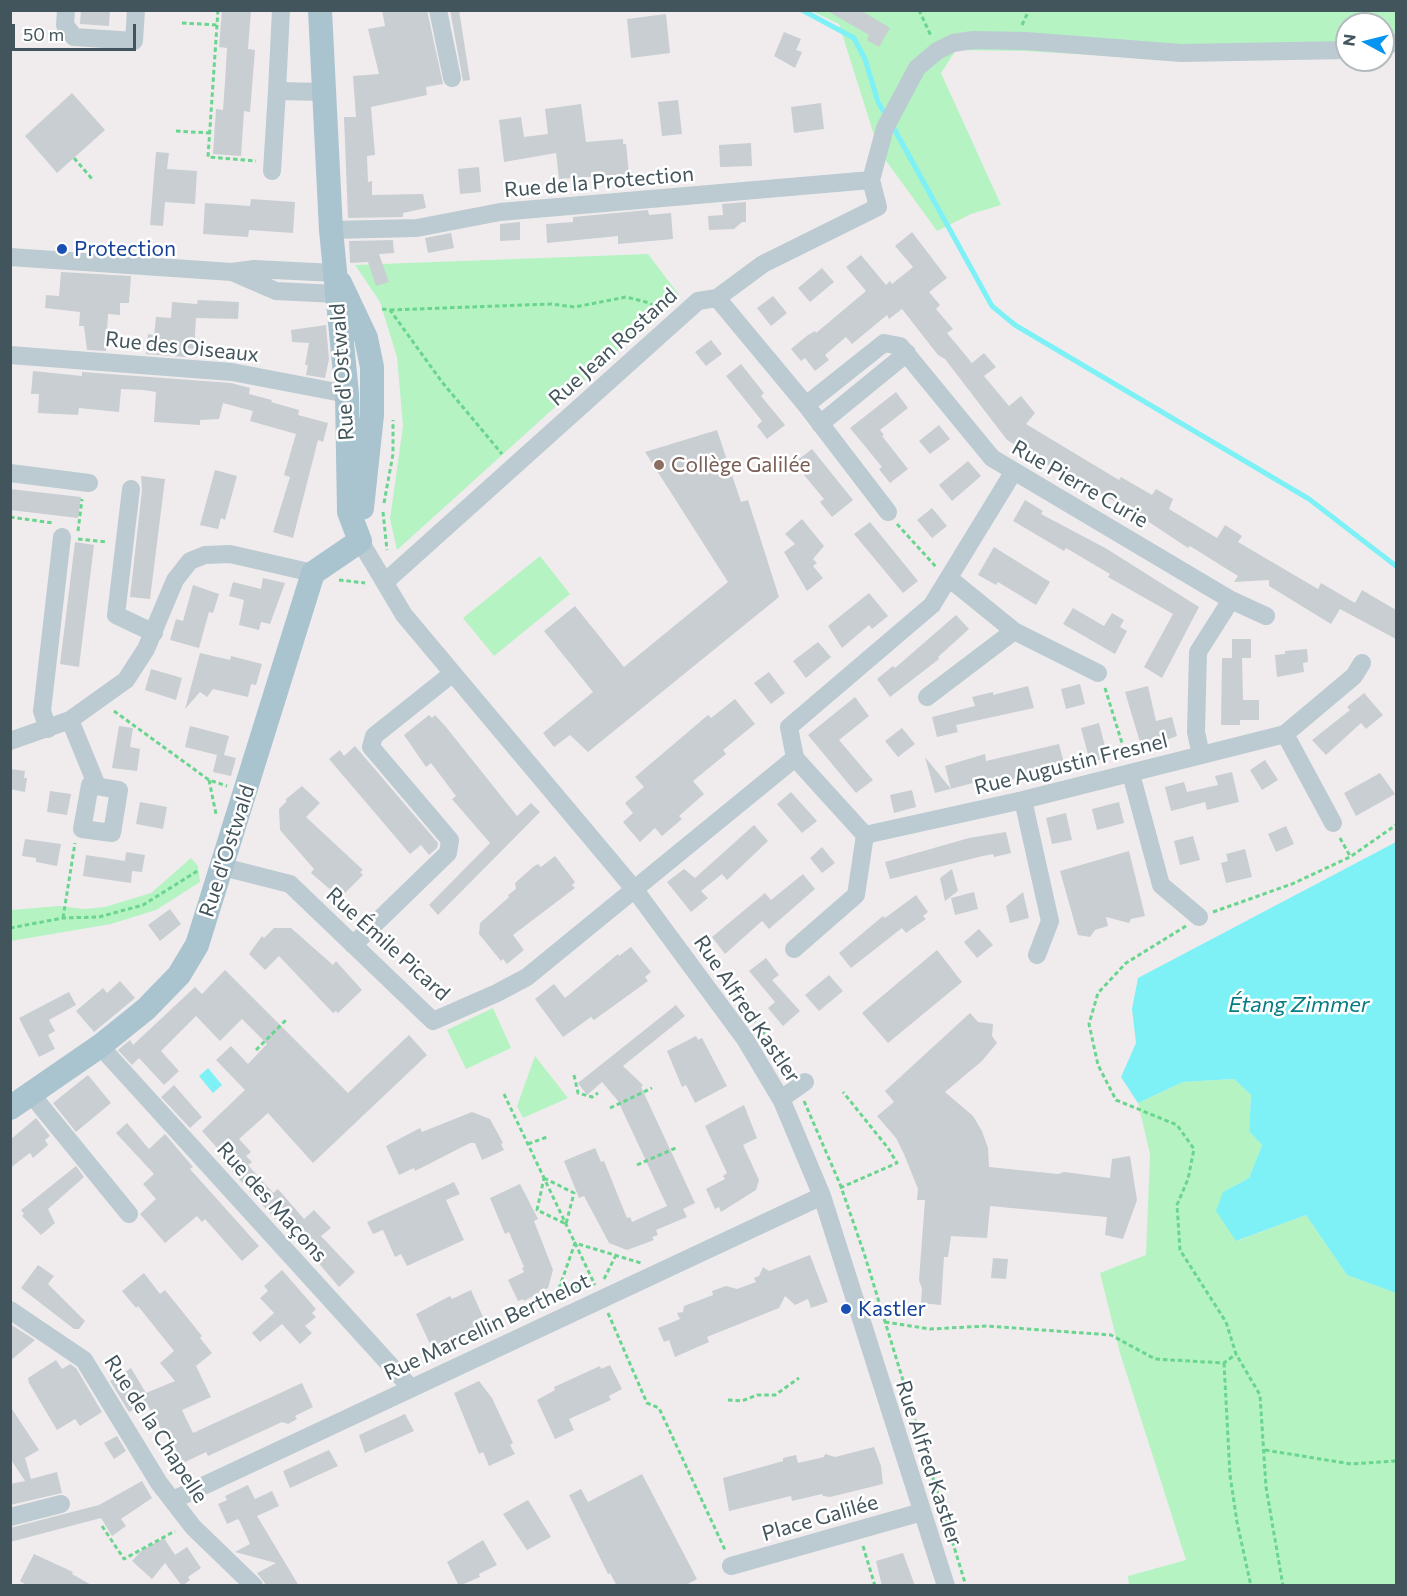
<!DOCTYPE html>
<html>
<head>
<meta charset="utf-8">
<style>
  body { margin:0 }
  #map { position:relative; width:1407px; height:1596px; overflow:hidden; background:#f0eced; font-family:Commissioner,sans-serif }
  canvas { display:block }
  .frame { position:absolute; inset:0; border:12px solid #43555c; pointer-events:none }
  .north { position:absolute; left:1335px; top:12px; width:60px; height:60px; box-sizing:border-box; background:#fff; border:2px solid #b4bbbe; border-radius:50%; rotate:277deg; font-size:16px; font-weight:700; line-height:24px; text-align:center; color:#43555c }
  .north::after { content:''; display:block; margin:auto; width:21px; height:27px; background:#0594f1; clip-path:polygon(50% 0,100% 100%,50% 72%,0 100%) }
  .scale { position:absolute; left:12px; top:24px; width:124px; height:27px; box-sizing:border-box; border:3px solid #43555c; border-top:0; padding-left:8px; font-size:18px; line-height:21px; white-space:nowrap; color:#43555c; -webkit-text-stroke:4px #fff; paint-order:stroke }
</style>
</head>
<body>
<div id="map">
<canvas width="1407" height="1596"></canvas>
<div class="frame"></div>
<div class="north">N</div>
<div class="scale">50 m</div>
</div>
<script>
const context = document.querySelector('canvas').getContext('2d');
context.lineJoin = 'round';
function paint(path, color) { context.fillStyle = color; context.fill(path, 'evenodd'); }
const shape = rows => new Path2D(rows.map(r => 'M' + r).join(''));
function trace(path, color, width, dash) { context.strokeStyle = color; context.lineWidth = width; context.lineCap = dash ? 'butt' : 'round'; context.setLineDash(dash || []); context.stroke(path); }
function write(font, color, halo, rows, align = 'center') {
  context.font = font + ' Commissioner,sans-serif'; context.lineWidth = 5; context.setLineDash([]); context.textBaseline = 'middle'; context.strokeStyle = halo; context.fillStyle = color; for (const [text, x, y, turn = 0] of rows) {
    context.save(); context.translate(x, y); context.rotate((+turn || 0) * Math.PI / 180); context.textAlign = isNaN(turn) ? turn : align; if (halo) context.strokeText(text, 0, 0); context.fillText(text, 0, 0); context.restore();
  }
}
paint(shape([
  [812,11,1396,11,1396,51,1383,53,1383,24,1347,24,1347,57,1181,60,1025,51,956,50,941,73,1001,205,971,214,937,231,879,151,839,24],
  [648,254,679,295,397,550,390,519,403,426,397,357,380,302,355,265],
  [540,556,570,594,494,656,463,618],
  [191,858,198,866,200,882,156,910,111,924,11,941,11,910,58,906,85,909,105,907,151,893],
  [493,1008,511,1048,466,1069,447,1030],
  [535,1056,568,1098,523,1118,517,1106],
  [1234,1079,1251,1095,1249,1131,1262,1145,1249,1178,1223,1192,1237,1241,1306,1215,1347,1275,1396,1293,1396,1585,1129,1585,1128,1576,1186,1560,1120,1353,1100,1273,1146,1255,1150,1154,1138,1103,1183,1082]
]), '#b5f3c3');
paint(shape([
  [1396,842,1396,1293,1347,1275,1306,1215,1236,1241,1216,1211,1223,1192,1249,1178,1262,1145,1249,1131,1251,1095,1234,1079,1183,1082,1138,1103,1121,1077,1136,1043,1132,1009,1138,978],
  [208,1068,222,1085,213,1093,199,1076]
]), '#7df1f5');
trace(shape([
  [802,10,854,38,865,59,878,102,887,117],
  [892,125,992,306,1015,325,1309,499,1396,566]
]), '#7df1f5', 5);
paint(shape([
  [81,10,110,10,109,26,80,24],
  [222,10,251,10,248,49,255,50,250,112,244,111,241,156,213,154,216,109,223,110,225,82,227,48,219,47],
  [382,10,427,10,443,84,426,87,427,95,371,107,375,155,367,156,368,182,372,181,372,195,423,194,426,208,403,213,403,217,348,218,344,117,356,117,353,76,379,74,368,29,385,26],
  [450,10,459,10,470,80,463,81],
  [826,10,860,10,890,28,879,47,867,40,869,35],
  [666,14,670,53,631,58,627,19],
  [784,32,801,39,796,50,802,52,795,68,774,56],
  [72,93,105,130,57,173,25,136],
  [678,100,682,134,662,136,658,102],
  [821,103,824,129,794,133,791,107],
  [581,104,586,142,623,139,623,144,626,144,629,174,559,179,556,153,504,162,499,120,521,117,524,137,548,134,545,109],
  [751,143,752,166,720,167,719,145],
  [156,152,169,153,167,169,197,171,195,204,165,202,163,226,150,225],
  [479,167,481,192,460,194,458,169],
  [251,199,295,202,293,233,249,230,248,237,203,234,205,203,250,206],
  [746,202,746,222,742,222,734,229,709,230,708,216,723,215,722,204],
  [648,210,649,215,671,213,673,239,618,244,618,236,547,243,546,224,573,222,573,217],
  [520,222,520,240,500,241,500,224],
  [912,232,947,278,929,292,940,305,936,309,953,329,947,333,972,363,984,353,996,367,984,376,1009,406,1021,396,1035,413,1026,424,1119,480,1121,477,1152,495,1156,489,1173,499,1169,509,1217,538,1225,525,1242,536,1238,542,1318,589,1321,583,1355,603,1362,590,1396,610,1396,639,1340,609,1331,624,1269,586,1269,580,1234,582,1238,576,1190,546,1188,548,1140,516,1093,489,1092,492,1007,440,945,359,938,355,902,309,889,319,887,315,852,344,846,337,825,355,829,360,815,371,805,358,801,361,791,349,808,335,815,331,816,333,866,291,846,267,861,255,886,285,890,281,892,284,913,267,895,246],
  [451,233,454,248,428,253,425,238],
  [393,240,394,253,379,254,389,282,376,286,368,262,350,263,349,241],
  [822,268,834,282,810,302,798,288],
  [61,272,131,276,129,303,120,303,120,315,108,314,106,351,87,350,84,326,79,326,80,312,45,308,46,295,59,296],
  [773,296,787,313,771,326,757,308],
  [198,300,239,302,238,319,196,318,194,349,187,348,186,357,146,354,148,334,154,335,156,317,171,318,172,302,197,304],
  [326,325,329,359,325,378,306,375,308,365,305,365,309,343,292,342,291,330],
  [711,340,722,354,706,366,695,352],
  [741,364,764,393,761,396,785,425,767,439,757,426,762,421,726,376],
  [33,371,82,376,82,372,231,383,250,388,249,394,272,400,271,402,299,410,298,415,328,423,323,442,318,440,293,538,273,532,290,477,284,475,296,434,250,421,253,411,223,403,219,419,200,420,200,425,154,422,156,392,144,390,121,389,119,412,79,408,78,415,38,413,39,394,31,394],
  [896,392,908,408,880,430,884,435,882,436,908,469,890,483,879,469,882,467,850,428],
  [939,425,950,439,930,454,919,441],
  [717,430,741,502,748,500,779,597,588,752,570,735,554,747,543,733,593,692,544,631,575,606,624,667,728,582,645,452],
  [812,449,853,500,832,517,820,502,824,499,794,463],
  [968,461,981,476,952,501,939,485],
  [215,470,237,476,225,520,221,518,218,529,200,525],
  [141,476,165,479,150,599,130,597,142,490],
  [10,489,81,497,78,518,10,510],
  [1025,500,1043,511,1041,514,1107,549,1199,607,1162,678,1144,667,1173,614,1108,577,1110,574,1066,548,1064,551,1013,521],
  [932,508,947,526,932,538,917,520],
  [802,519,824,546,813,559,817,563,813,566,823,578,807,591,784,552,795,544,785,534],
  [870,522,918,581,903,593,854,534],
  [75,542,94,545,79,667,60,664],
  [994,547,1050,582,1036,605,998,582,996,585,978,575],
  [263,578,285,583,270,624,261,622,259,630,239,625,244,600,229,596,233,582,261,589],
  [193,585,219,594,213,613,209,612,199,648,170,640,176,619,183,621],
  [869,593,888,616,872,629,869,625,842,648,828,626],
  [1073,608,1104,626,1112,613,1124,620,1120,627,1127,631,1115,654,1063,624],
  [956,615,969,629,938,657,939,659,890,697,877,679,893,666,895,668],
  [1232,639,1251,639,1251,658,1232,658],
  [818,642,831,657,806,678,793,661],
  [1307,649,1308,662,1303,663,1304,672,1277,677,1275,655,1285,654,1285,651],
  [200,653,230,660,231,656,262,664,256,685,251,684,248,697,213,689,207,697,200,692,185,709],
  [1222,658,1242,658,1243,700,1259,700,1259,720,1240,720,1240,725,1221,725],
  [151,669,182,678,176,700,145,690],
  [769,672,785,693,771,704,754,683],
  [1080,684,1085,704,1066,709,1061,689],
  [1028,686,1034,708,956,725,958,732,937,737,932,717,975,706,972,697,993,692,993,695],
  [1148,686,1156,721,1172,717,1177,736,1142,749,1125,692],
  [1364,693,1383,715,1366,729,1361,723,1326,755,1312,740,1350,710,1347,707],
  [855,697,869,716,839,740,873,780,856,793,808,735],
  [735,699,755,724,723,750,726,754,693,781,704,794,679,816,682,819,662,836,655,828,640,842,623,822,633,813,625,803,644,787,635,777,708,715,711,718],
  [429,715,432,718,435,715,446,727,517,816,531,803,540,812,438,915,429,905,490,843,452,799,456,796,431,763,426,767,404,735],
  [1099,723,1108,758,1090,762,1081,728],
  [119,726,133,728,130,747,140,749,137,771,112,768],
  [190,726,229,736,224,755,236,758,231,776,213,772,217,755,185,747],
  [902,728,915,744,898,757,885,741],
  [1059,744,1064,763,1027,771,1028,775,975,790,973,783,935,793,925,757,951,789,945,766,985,754,986,761],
  [355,746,438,843,437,848,429,855,421,845,410,854,329,759,340,750,344,756],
  [1265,760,1278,780,1262,790,1250,770],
  [10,769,25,771,24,778,27,778,25,792,10,789],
  [1232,772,1239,802,1207,810,1205,802,1171,811,1165,787,1184,782,1187,792,1218,785,1215,776],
  [1380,773,1395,794,1356,816,1344,793],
  [302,786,320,803,306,817,363,870,360,872,363,875,340,898,311,873,314,869,280,830,279,809,287,801,285,800],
  [912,790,916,807,894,813,890,795],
  [50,791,71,794,67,815,47,812],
  [791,792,817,821,802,833,777,804],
  [140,802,167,807,163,829,136,824],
  [1119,802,1124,823,1097,830,1092,809],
  [1066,813,1072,840,1052,844,1046,818],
  [754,825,768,841,727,880,722,874,701,891,708,898,691,912,667,882,684,869,695,878],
  [1286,826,1294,844,1276,852,1268,834],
  [1006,832,1011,853,994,857,993,854,983,856,890,879,885,862,969,838],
  [1193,836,1200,860,1180,865,1174,841],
  [25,839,61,844,57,866,36,862,36,858,22,856],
  [822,847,835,863,822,873,810,858],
  [1245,849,1252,877,1226,883,1221,863,1228,861,1226,854],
  [1129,851,1145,916,1131,919,1129,923,1106,917,1108,926,1095,930,1090,937,1078,935,1060,871],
  [126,852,145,855,142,872,132,871,131,883,83,876,86,855,125,861],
  [555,856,575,882,572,885,575,888,513,935,524,950,507,964,503,959,501,961,479,934,480,923,509,897,508,895,516,889,515,883,533,867,538,864,541,867],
  [952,869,958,891,945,901,940,878],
  [803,874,815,889,769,929,762,921,725,954,712,937,765,893,771,900],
  [974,892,978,909,955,915,951,898],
  [1023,892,1029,918,1010,923,1006,906],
  [916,895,928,912,923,916,926,919,906,933,902,928,851,968,839,953,883,916,885,918],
  [170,909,181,924,160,941,148,925],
  [274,928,291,928,333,965,336,961,362,990,338,1013,336,1011,333,1013,279,956,265,970,249,954,262,936,264,938],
  [979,929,993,945,977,958,964,942],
  [631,947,651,972,645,977,648,981,594,1020,591,1017,563,1037,535,999,554,984,565,998,618,954,619,956],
  [937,950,962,982,888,1043,862,1013],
  [766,958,779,975,772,980,800,1011,783,1026,768,1008,775,1002,749,971],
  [225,970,348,1093,409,1035,427,1055,313,1163,268,1113,239,1139,251,1152,246,1156,252,1162,248,1165,273,1193,278,1189,304,1219,314,1210,331,1228,321,1236,355,1272,339,1287,298,1239,301,1236,280,1213,275,1219,223,1161,226,1158,202,1131,245,1090,216,1060,231,1046,248,1064,267,1044,242,1019,220,1041,196,1016,161,1051,179,1071,164,1085,139,1058,132,1065,118,1050,130,1040,133,1045,195,987,202,994],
  [829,975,843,991,819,1011,805,995],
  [120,981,135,998,94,1032,76,1011,103,988,107,993],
  [69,992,76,1005,49,1020,55,1031,48,1035,55,1049,39,1057,19,1018],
  [676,1005,685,1016,623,1066,643,1085,641,1087,695,1203,683,1209,687,1217,656,1230,658,1235,652,1237,654,1240,627,1250,609,1243,584,1196,579,1198,564,1161,595,1148,601,1162,604,1161,627,1218,630,1217,632,1222,667,1206,618,1101,602,1082,587,1095,578,1083],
  [970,1013,978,1022,993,1024,992,1036,997,1043,982,1061,945,1092,973,1116,982,1131,988,1148,989,1167,1058,1174,1064,1172,1110,1178,1112,1159,1130,1156,1137,1200,1123,1239,1105,1235,1107,1217,990,1206,987,1238,951,1236,948,1257,944,1257,941,1305,921,1303,922,1289,919,1280,925,1200,917,1200,918,1189,904,1154,896,1138,877,1116,894,1102,885,1091],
  [696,1036,698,1040,702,1038,727,1086,695,1103,686,1085,682,1087,667,1051],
  [88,1075,111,1103,76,1132,53,1103],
  [174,1085,202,1117,190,1128,161,1097],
  [744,1105,757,1138,743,1145,759,1180,756,1190,721,1212,719,1207,715,1209,706,1189,725,1179,723,1176,727,1173,705,1126],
  [472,1112,490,1119,503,1143,501,1144,504,1150,482,1160,475,1143,470,1143,415,1171,414,1168,399,1175,386,1146,420,1128,422,1132],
  [36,1118,50,1136,45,1140,48,1145,33,1158,30,1153,10,1168,10,1140],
  [127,1123,149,1149,165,1134,193,1167,190,1169,259,1246,242,1261,205,1219,202,1222,197,1216,165,1243,140,1214,156,1199,143,1184,154,1174,116,1133],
  [76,1166,84,1177,48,1209,55,1223,41,1235,22,1216,24,1214,21,1210],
  [454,1182,460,1194,446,1200,464,1240,407,1266,401,1254,395,1257,383,1230,373,1234,367,1222],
  [520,1184,538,1219,534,1221,553,1270,548,1288,524,1301,523,1299,518,1301,508,1280,524,1272,522,1268,524,1267,509,1232,505,1234,490,1198],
  [810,1255,828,1302,811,1308,808,1299,795,1305,785,1296,779,1308,707,1337,709,1342,675,1357,669,1340,664,1342,658,1328,680,1319,677,1313,683,1312,684,1306,713,1295,712,1291,726,1286,737,1289,756,1282,754,1278,759,1276,763,1267,769,1271],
  [993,1258,1008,1259,1006,1279,991,1278],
  [38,1265,54,1276,48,1284,85,1321,79,1329,74,1329,21,1288],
  [282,1270,316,1309,312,1313,316,1317,305,1326,312,1333,300,1344,282,1324,260,1342,252,1333,274,1313,260,1298,268,1291,264,1286],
  [144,1273,160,1294,165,1290,202,1336,200,1338,212,1353,196,1366,211,1397,182,1410,193,1433,302,1383,313,1407,295,1416,297,1419,288,1424,282,1422,208,1456,206,1452,181,1464,147,1404,129,1412,110,1381,131,1368,146,1393,175,1381,160,1363,174,1351,138,1306,136,1308,122,1291],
  [471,1290,483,1317,474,1321,477,1326,434,1347,432,1342,430,1344,416,1314,450,1296,452,1299],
  [10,1324,35,1340,10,1361],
  [56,1360,62,1369,70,1364,76,1368,102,1412,80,1426,75,1419,57,1430,29,1383,28,1378],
  [610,1365,622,1389,609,1396,611,1400,569,1419,574,1430,555,1439,537,1400,555,1390,554,1387,600,1366,601,1369],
  [479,1381,492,1398,513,1443,510,1445,515,1454,489,1466,483,1452,479,1454,454,1393],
  [10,1406,39,1450,25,1458,31,1479,57,1472,62,1493,10,1505,10,1484,25,1481,10,1458],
  [405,1414,414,1431,365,1453,359,1435],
  [117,1436,126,1451,114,1459,104,1443],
  [874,1447,881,1466,883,1484,830,1497,823,1496,822,1494,792,1501,791,1496,729,1511,723,1478,783,1461,783,1458,796,1455,798,1463,824,1457,825,1454,835,1457],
  [329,1450,338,1466,290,1488,283,1471],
  [642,1474,697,1579,684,1586,617,1586,610,1573,608,1574,569,1495,581,1489,588,1502],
  [142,1481,152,1498,121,1519,126,1526,112,1536,101,1518,10,1542,10,1528,99,1505],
  [248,1485,255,1499,272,1491,279,1506,257,1516,299,1586,267,1586,257,1573,276,1563,235,1552,250,1544,240,1522,238,1519,227,1524,218,1504,227,1500,225,1496],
  [528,1500,551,1537,527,1550,503,1514],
  [164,1538,175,1555,187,1547,201,1568,188,1577,190,1580,182,1586,165,1563,152,1579,132,1561,142,1550],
  [483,1540,497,1565,479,1574,480,1577,459,1586,447,1562],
  [903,1553,915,1586,882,1586,876,1561],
  [34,1554,73,1572,72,1574,93,1586,28,1586,20,1581]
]), '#c8ced2');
trace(shape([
  [218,10,208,157,256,161],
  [919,10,931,36],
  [182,23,217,25],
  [1022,25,1029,10],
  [176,131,210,133],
  [74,158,93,180],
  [382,309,390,310,442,382,502,454],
  [390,310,551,304,575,307,626,297,646,302,663,310],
  [384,503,393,454,393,420],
  [383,512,387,550],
  [10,517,53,523],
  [897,524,937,568],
  [78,531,82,499],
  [78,539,107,542],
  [339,580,365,583],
  [1105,688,1126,756],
  [114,711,209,780,227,786],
  [209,780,216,814],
  [1340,838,1350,856],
  [1213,912,1292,884,1350,857,1396,825],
  [63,918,75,843],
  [1186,926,1126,963,1098,993,1089,1024,1098,1065,1116,1100,1177,1125,1194,1149,1188,1179,1177,1205,1180,1250,1226,1322,1236,1354,1260,1395,1266,1487,1283,1586],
  [10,928,63,918,99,917,143,905,199,870],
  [722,976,777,1051,789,1074],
  [256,1050,287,1019],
  [574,1075,578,1093,592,1097,598,1093],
  [504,1094,595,1285],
  [804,1101,840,1184,864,1253,966,1586],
  [610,1108,652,1088],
  [528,1144,547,1137],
  [637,1165,678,1147],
  [544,1178,574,1193,566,1224,537,1210,544,1178],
  [840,1188,897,1163,888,1148,843,1092],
  [604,1279,616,1255],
  [560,1284,582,1289],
  [554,1303,575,1243,641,1263],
  [608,1313,647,1403,659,1408,726,1552],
  [885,1322,930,1329,987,1326,1111,1335,1155,1359,1224,1363,1236,1354],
  [1224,1363,1230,1475,1237,1522,1251,1586],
  [728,1400,742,1401,757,1395,775,1395,799,1378],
  [1265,1450,1351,1464,1396,1461],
  [102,1526,124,1559,175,1531],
  [863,1546,875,1586]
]), '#69d58e', 3, [4.5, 3]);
trace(shape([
  [66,10,65,25,74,37,134,41,136,10],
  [281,10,277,91,324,92],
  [438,10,452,78],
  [1383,45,1396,43],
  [272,171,277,91],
  [331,230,417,228,500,212,871,180],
  [10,257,232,272,254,269,335,273],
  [232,272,276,291,336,294],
  [717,298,806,405,888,512],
  [10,355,232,372,347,394],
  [806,405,884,343,900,346,992,458,1231,600,1198,652,1196,732,1201,755],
  [820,424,907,353],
  [10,473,89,483],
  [131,489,116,615,154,633],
  [360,541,404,615,635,890,745,1039,782,1101,822,1196,946,1586],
  [950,579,1014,631,1098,673],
  [385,582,698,301,717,298,763,264,878,207,871,180,885,128,917,68,937,51,953,43,973,40,1026,41,1181,53,1347,50],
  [1231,600,1266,616],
  [927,697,1014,631],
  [70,720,97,786],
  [48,729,42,711,62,537],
  [1285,734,1333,823],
  [10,741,70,720,126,680,146,649,175,580,190,561,205,555,230,554,313,573],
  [795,758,865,835,1023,800,1285,734,1354,676,1362,663],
  [1131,774,1161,885,1199,917],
  [90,785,119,790,112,833,82,829,90,785],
  [1023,800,1050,921,1037,955],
  [223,867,290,884,433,1021,497,993,527,977,795,758,789,727,932,605,1014,471],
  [353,945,448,853,450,840,371,747,374,736,453,673],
  [794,949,856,895,865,835],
  [100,1046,411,1388],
  [31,1094,129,1214],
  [781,1099,805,1082],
  [10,1310,84,1360,159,1483,193,1527,254,1586],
  [173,1500,822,1196],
  [10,1517,61,1504],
  [731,1566,922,1512]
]), '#bbcbd1', 18);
trace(shape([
  [320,10,331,230,347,394,349,512,360,541],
  [340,283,366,338,372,367,372,415,362,508],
  [10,1108,100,1046,146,1009,179,975,197,945,313,573,360,541]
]), '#a9c3cf', 24);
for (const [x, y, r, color] of [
  [62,249,6,"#1a4fb4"],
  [659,465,6,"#8d6e63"],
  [846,1309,6,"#1a4fb4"]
]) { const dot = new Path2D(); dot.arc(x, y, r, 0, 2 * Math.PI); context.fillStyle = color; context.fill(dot); trace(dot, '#fff', 2); }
write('21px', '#43555c', '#fff', [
  ["Rue de la Protection",599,182,-5],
  ["Rue des Oiseaux",182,347,6],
  ["Rue Jean Rostand",613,347,-42],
  ["Rue d'Ostwald",342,372,-94],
  ["Rue Pierre Curie",1080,484,30],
  ["Rue Augustin Fresnel",1071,764,-14],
  ["Rue d'Ostwald",227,851,-72],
  ["Rue Émile Picard",388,944,42],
  ["Rue Alfred Kastler",747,1009,56],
  ["Rue des Maçons",272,1202,48],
  ["Rue Marcellin Berthelot",487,1327,-25],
  ["Rue de la Chapelle",156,1429,57],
  ["Rue Alfred Kastler",929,1463,72],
  ["Place Galilée",820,1518,-16]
]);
write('21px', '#164399', '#fff', [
  ["Protection",74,249],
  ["Kastler",858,1309]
], 'left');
write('21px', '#785e54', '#fff', [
  ["Collège Galilée",671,465]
], 'left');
write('italic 22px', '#057d82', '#fff', [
  ["Étang Zimmer",1299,1005]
]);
</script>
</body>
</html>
